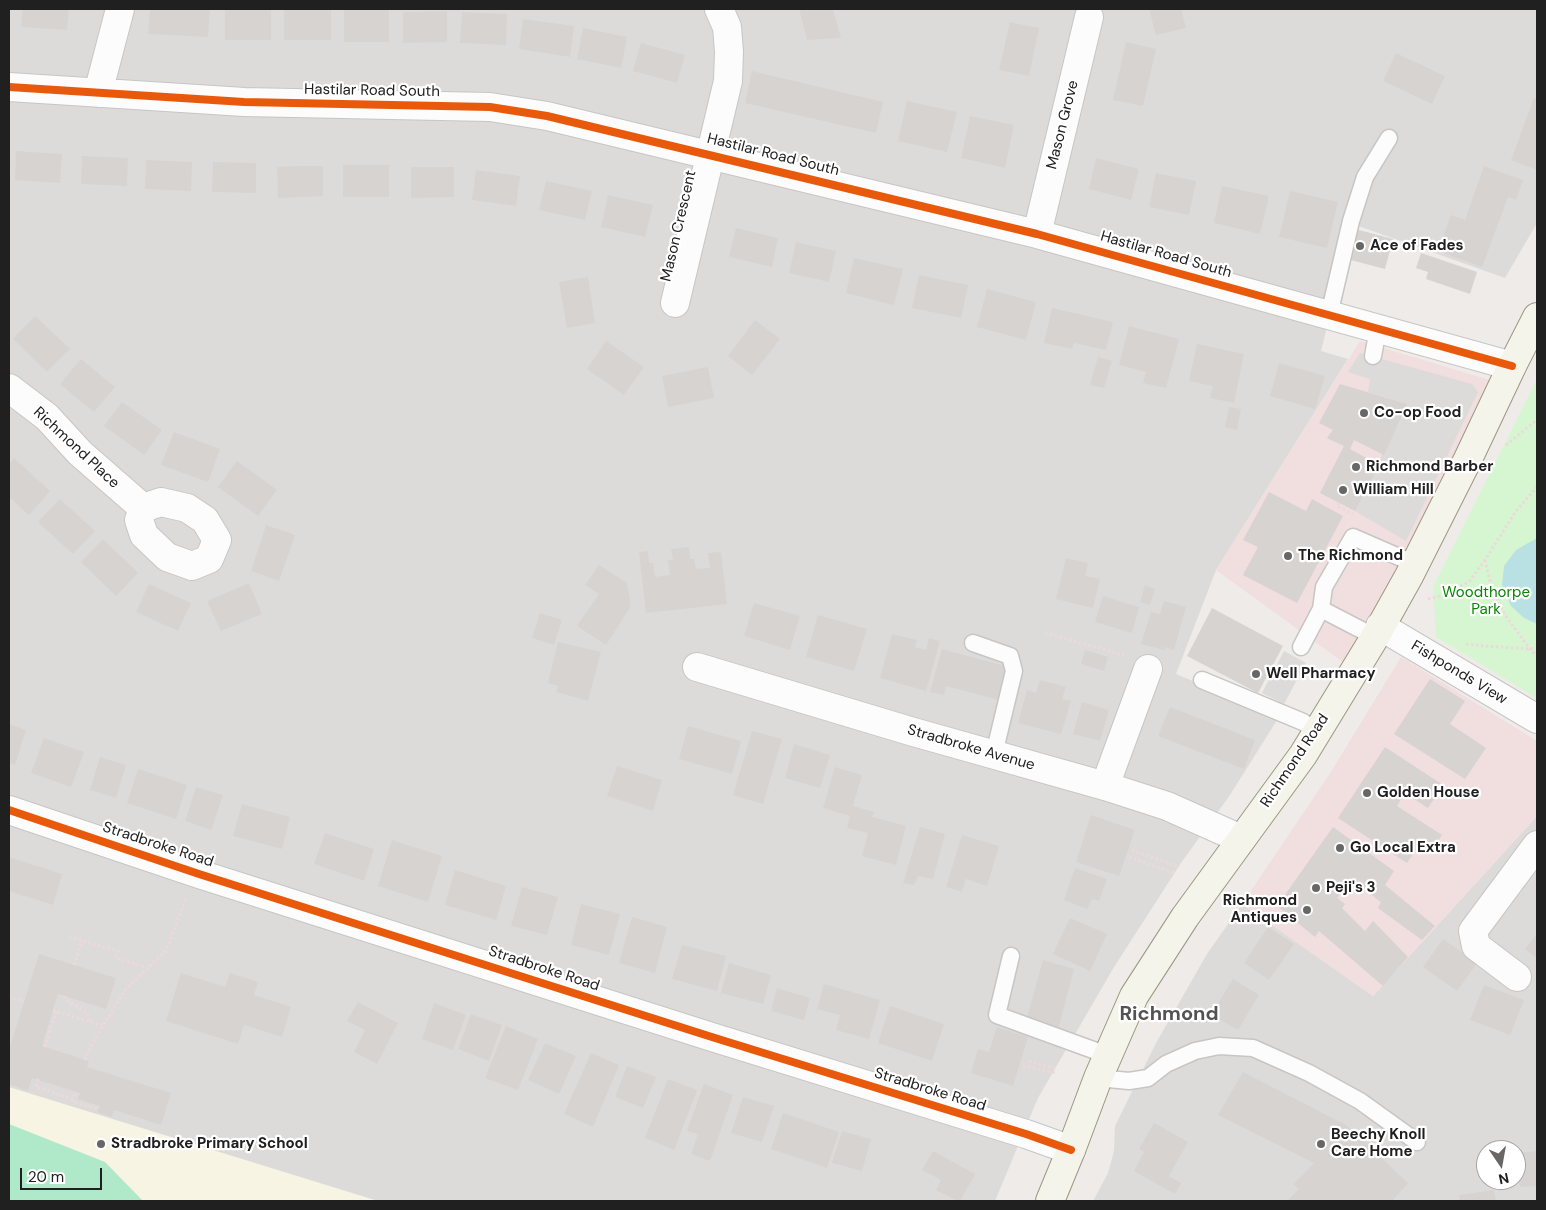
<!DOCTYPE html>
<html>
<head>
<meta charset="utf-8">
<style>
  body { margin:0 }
  #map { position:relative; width:1546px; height:1210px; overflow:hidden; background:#eeebe8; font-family:"DM Sans",sans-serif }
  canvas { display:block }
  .frame { position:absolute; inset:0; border:10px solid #202020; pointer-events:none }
  .north { position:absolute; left:1476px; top:1140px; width:50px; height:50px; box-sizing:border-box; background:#fff; border:1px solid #a6a6a6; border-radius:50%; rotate:168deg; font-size:14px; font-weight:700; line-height:20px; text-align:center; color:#202020 }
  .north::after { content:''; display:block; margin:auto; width:18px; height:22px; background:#686766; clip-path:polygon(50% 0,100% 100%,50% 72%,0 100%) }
  .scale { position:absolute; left:20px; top:1168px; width:82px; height:22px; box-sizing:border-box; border:2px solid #202020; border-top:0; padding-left:6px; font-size:15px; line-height:18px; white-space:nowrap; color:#202020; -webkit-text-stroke:4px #fff; paint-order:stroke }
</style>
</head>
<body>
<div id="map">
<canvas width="1546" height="1210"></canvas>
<div class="frame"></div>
<div class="north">N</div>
<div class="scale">20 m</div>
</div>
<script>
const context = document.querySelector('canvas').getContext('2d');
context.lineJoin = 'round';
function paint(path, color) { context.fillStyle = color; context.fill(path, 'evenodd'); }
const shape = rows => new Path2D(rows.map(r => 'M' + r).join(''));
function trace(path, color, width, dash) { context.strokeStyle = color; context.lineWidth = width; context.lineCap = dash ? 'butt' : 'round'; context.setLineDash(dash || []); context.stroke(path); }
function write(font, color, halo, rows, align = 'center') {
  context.font = font + ' "DM Sans",sans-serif'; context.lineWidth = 4.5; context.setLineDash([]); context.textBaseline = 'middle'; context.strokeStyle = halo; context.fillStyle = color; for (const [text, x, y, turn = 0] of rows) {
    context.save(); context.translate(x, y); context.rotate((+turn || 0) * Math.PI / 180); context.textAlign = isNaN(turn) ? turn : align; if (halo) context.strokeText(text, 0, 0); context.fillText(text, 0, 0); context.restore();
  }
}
paint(shape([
  [9,9,1537,9,1537,223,1505,278,1353,224,1321,351,1348,359,1216,570,1176,674,1279,717,1230,795,1181,863,1114,967,1038,1098,995,1201,9,1201],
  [1537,816,1537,1201,1093,1201,1108,1173,1114,1151,1115,1126,1156,1043,1207,954,1242,904,1373,996],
  [1486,1150,1516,1150,1516,1180,1486,1180]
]), '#dddbda');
paint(shape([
  [1360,341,1493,381,1372,622,1343,662,1216,570],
  [1401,657,1537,741,1537,816,1373,996,1242,904,1331,772]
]), '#f1dedf');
paint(shape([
  [9,1087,378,1201,9,1201]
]), '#f7f4e4');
paint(shape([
  [1360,353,1472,384,1478,392,1406,541,1355,511,1407,404,1368,392,1370,379,1348,372],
  [1284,651,1306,663,1284,704,1262,693],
  [118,878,154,890,146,916,165,922,157,954,149,958,66,934,69,911],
  [982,943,1043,960,1024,1030,964,1011]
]), '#dcdbda');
paint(shape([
  [1537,379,1537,698,1436,637,1433,587]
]), '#d6f6d1');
paint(shape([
  [9,1124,105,1162,143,1201,108,1201,107,1200,105,1201,9,1201]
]), '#afe9c9');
paint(shape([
  [1537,538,1537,624,1524,618,1511,606,1502,585,1504,566,1516,550]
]), '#b9e1e4');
paint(shape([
  [23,9,69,9,67,30,21,27],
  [150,9,210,9,208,37,148,34],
  [225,9,271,9,271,40,225,40],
  [331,9,331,40,284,40,284,10],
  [799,9,833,9,841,38,807,40],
  [1149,9,1181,9,1186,28,1156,35],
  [344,10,389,10,389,42,344,42],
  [447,11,447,42,403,43,403,12],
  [462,12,507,14,506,45,460,43],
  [523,19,574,26,570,57,519,49],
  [1010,22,1039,28,1029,76,999,70],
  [583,28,627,37,621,68,577,59],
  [1126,42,1156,49,1143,106,1113,100],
  [641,43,685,55,677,83,633,71],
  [1396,53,1445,76,1432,104,1383,81],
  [752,71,883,102,876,133,745,103],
  [1534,98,1537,99,1537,170,1511,160],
  [907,101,957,112,947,152,898,141],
  [970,116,1014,125,1005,168,961,158],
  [16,151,62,154,60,183,15,180],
  [82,156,128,158,127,186,81,184],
  [1096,158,1139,169,1131,200,1089,189],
  [146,160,192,162,191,191,145,189],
  [213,162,256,163,256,193,212,192],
  [343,165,389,165,389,197,343,197],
  [300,166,323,166,323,196,278,198,277,167],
  [1484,166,1523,180,1516,200,1508,197,1482,267,1438,251,1451,215,1465,220],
  [411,167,454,167,454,197,411,198],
  [476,170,520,176,516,206,472,200],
  [1156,173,1196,181,1189,215,1149,207],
  [546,181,592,191,585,220,539,210],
  [1222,186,1269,196,1260,234,1214,223],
  [1290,191,1338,202,1327,248,1279,237],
  [608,195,653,205,645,237,601,227],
  [736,228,778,238,772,267,729,257],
  [1355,229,1393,239,1385,269,1347,259],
  [796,242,836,251,829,282,789,273],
  [1421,253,1477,272,1470,294,1426,279,1428,272,1416,268],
  [854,258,903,269,894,305,846,293],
  [919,275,968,285,961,318,912,308],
  [588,277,595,323,567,328,559,282],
  [987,289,1036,302,1026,340,977,327],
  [1052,308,1113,322,1106,350,1074,343,1072,349,1044,343],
  [35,316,70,349,47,372,13,339],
  [755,320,780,339,752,375,728,356],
  [1129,326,1179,339,1166,388,1143,383,1146,372,1119,365],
  [606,341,644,367,624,395,587,369],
  [1197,344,1244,354,1234,403,1210,398,1213,386,1189,381],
  [1098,357,1112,361,1104,388,1090,385],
  [81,359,115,387,94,412,60,384],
  [1279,363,1325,376,1315,409,1270,396],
  [708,367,714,398,668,407,662,376],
  [1340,384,1407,404,1384,455,1354,440,1350,449,1379,465,1355,511,1320,493,1344,446,1327,438,1333,430,1319,423],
  [122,402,162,430,144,455,104,426],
  [1229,407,1241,409,1237,430,1225,427],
  [174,432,220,449,208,482,161,465],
  [14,458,50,491,29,515,9,497,9,464],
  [237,461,277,490,258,516,218,487],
  [1269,492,1306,511,1312,499,1343,516,1297,603,1243,575,1258,547,1243,540],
  [60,499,95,531,73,554,38,522],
  [266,525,295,535,279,581,251,571],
  [103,539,138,573,116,596,81,562],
  [689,547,690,559,694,559,696,569,710,568,708,553,721,552,727,604,646,613,639,552,648,551,649,563,653,563,655,577,670,575,668,560,673,560,671,549],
  [1066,558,1088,563,1085,576,1100,579,1093,608,1056,599],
  [599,565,627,583,631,606,606,645,577,626,599,594,585,585],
  [249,583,262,614,221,631,207,601],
  [149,584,191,603,178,631,136,612],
  [1145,585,1155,589,1150,605,1140,602],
  [1103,596,1139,607,1132,633,1095,622],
  [1164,601,1186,607,1174,650,1165,647,1164,650,1141,644,1151,612,1160,614],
  [754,603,800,616,790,650,744,636],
  [1212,608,1283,646,1258,693,1187,656],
  [540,613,562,620,554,645,532,638],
  [818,615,867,629,854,671,806,657],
  [892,634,917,640,915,647,926,650,929,638,940,641,926,691,880,678],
  [558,642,601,652,588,701,556,692,558,686,548,683],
  [942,649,1009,667,999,700,946,686,944,695,930,692],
  [1085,650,1108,657,1104,671,1081,664],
  [1430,679,1465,701,1450,724,1486,748,1465,779,1394,734],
  [1040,680,1066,687,1062,699,1071,701,1061,734,1018,723,1027,690,1036,693],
  [1082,702,1109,710,1100,741,1073,734],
  [1170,707,1255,740,1244,769,1158,736],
  [9,724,26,730,15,765,9,763],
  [688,726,741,741,732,774,679,759],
  [752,731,782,739,763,804,733,795],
  [44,738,84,752,71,787,31,773],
  [794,744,830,755,820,788,785,778],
  [1385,747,1443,785,1428,808,1405,793,1397,806,1442,835,1432,850,1420,843,1407,863,1338,818],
  [100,757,126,765,116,798,90,790],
  [617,766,662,780,653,811,607,796],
  [835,767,862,775,853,806,874,812,872,817,906,826,896,865,862,856,868,833,847,828,850,816,823,808],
  [138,769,187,785,176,819,127,803],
  [196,787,223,795,211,830,185,821],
  [242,804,290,817,282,849,233,836],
  [1091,815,1135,830,1119,876,1076,862],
  [920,827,945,834,933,879,918,876,914,885,903,883],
  [1333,827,1394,871,1385,885,1435,926,1422,940,1378,908,1381,902,1351,879,1337,898,1345,904,1342,908,1365,931,1373,921,1408,957,1383,986,1319,931,1315,937,1277,906],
  [325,833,374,849,364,881,314,864],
  [962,835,999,846,987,886,966,879,962,892,946,887],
  [392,840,442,856,428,902,378,886],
  [9,857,62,874,53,905,9,891],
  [1075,868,1107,879,1099,901,1092,899,1087,909,1064,900],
  [455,870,506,886,496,920,445,905],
  [522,887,558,897,547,935,511,926],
  [581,904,620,914,609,955,571,945],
  [632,917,667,927,655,973,619,963],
  [1070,918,1107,934,1090,971,1053,954],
  [1268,927,1294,944,1269,980,1244,963],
  [1537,933,1537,958,1525,949],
  [1443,939,1477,963,1457,991,1423,967],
  [682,945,726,956,717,991,672,979],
  [39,954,116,978,106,1009,58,994,42,1046,89,1061,87,1067,171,1093,161,1125,114,1110,112,1117,97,1112,100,1106,78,1099,80,1093,32,1078,28,1091,9,1084,9,1050],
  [1043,960,1074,969,1058,1030,1026,1021],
  [729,963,771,975,763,1004,721,993],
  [181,973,225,987,230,973,258,982,254,995,291,1007,282,1037,244,1025,238,1044,166,1021],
  [1233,979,1259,995,1238,1030,1211,1015],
  [824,984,880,1000,869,1039,836,1030,840,1015,817,1009],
  [1484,985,1524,1000,1510,1035,1470,1020],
  [777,988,810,998,804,1020,771,1011],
  [358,1002,398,1023,377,1064,354,1052,365,1030,347,1021],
  [434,1003,466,1015,453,1050,422,1039],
  [890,1006,944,1024,932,1061,878,1043],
  [471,1014,502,1025,489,1061,458,1049],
  [506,1026,538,1039,518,1090,485,1078],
  [997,1027,1028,1037,1013,1086,971,1073,978,1049,989,1052],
  [545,1043,576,1056,559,1094,528,1080],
  [591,1053,619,1065,593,1127,564,1114],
  [627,1066,656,1077,643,1108,615,1097],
  [1243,1072,1346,1125,1408,1183,1392,1201,1287,1201,1299,1189,1293,1184,1314,1163,1218,1115],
  [668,1079,697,1090,674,1150,645,1138],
  [704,1084,733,1095,710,1161,691,1154,698,1134,687,1131],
  [743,1097,774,1106,762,1142,731,1133],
  [783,1113,839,1132,827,1168,771,1149],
  [1154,1123,1188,1142,1169,1176,1181,1183,1175,1194,1134,1171,1144,1152,1139,1149],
  [842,1131,871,1139,862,1171,832,1163],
  [933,1151,975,1174,960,1201,957,1201,936,1190,941,1180,922,1170],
  [1537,1151,1537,1186,1520,1187,1517,1153],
  [1494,1190,1496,1201,1460,1201,1459,1195]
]), '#d7d3d1');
const service = shape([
  [1329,315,1351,221,1365,177,1389,138],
  [1373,356,1378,329],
  [1321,609,1324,587,1353,537,1415,564],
  [973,643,1010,656,1014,671,994,754],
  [1301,647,1321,609,1375,637],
  [1202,680,1303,722,1317,731],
  [1011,956,997,1015,1107,1055],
  [1098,1078,1129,1081,1148,1078,1166,1064,1195,1051,1219,1046,1253,1048,1309,1073,1360,1101,1417,1142]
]);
const minor = shape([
  [9,87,244,102,490,107,547,116,1037,234,1512,366],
  [98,93,120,9],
  [1037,234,1089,17],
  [675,303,728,81,729,52,727,27,719,9],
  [9,388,47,417,80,453,143,508],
  [161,502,187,508,205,520,217,540,209,559,192,566,167,557,144,535,139,520,143,508,161,502],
  [1380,626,1537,719],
  [697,667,910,731,1105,786,1167,806,1241,839],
  [1105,786,1148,669],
  [1517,977,1476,946,1473,931,1537,845]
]);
const tertiary = shape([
  [9,810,199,874,715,1038,1026,1134,1071,1150]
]);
const secondary = shape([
  [1050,1201,1071,1150,1098,1078,1134,996,1185,917,1303,755,1375,637,1409,576,1468,459,1512,366,1537,317]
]);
trace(service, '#c7c6c4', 19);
trace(minor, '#c7c6c4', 30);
trace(tertiary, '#c7c6c4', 30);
trace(secondary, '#9a987f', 30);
trace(shape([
  [1506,445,1537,420],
  [1339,503,1337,506,1353,514],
  [1485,560,1492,589,1505,615,1530,649,1537,656],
  [1428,599,1444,595,1469,582,1485,560,1516,511,1537,487],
  [1045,633,1124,655],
  [1466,644,1485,646,1530,649,1537,648],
  [1132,850,1179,867],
  [1129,857,1175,873],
  [69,937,118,951,116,958,148,968],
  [74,965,82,941],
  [65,996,65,999,86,1012,93,1023],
  [9,997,24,1001],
  [53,1010,102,1026],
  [45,1047,56,1012],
  [85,1060,93,1042,125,990,166,951,186,899],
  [1029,1061,1057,1069],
  [1023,1066,1056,1073],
  [38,1079,36,1087,73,1099,76,1092],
  [73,1099,73,1102,98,1109]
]), '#ecd9da', 3, [2.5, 2.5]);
trace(service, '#fcfcfc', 16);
trace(minor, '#fcfcfc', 28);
trace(tertiary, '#fcfcfc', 28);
trace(secondary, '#f5f4eb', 28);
trace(shape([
  [9,87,244,102,490,107,547,116,1037,234,1512,366],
  [9,810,199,874,715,1038,1026,1134,1071,1150]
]), '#e8590c', 8);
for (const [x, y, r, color] of [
  [1360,246,5,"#686766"],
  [1364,413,5,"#686766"],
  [1356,467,5,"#686766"],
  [1343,490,5,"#686766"],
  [1288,556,5,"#686766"],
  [1256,674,5,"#686766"],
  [1367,793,5,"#686766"],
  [1340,848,5,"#686766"],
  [1316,888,5,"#686766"],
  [1307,910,5,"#686766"],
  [101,1144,5,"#686766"],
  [1321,1144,5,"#686766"]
]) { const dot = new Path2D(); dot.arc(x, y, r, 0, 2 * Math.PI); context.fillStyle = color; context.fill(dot); trace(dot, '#fff', 2); }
write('15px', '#202020', '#fff', [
  ["Hastilar Road South",372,91,1],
  ["Mason Grove",1063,125,-76],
  ["Hastilar Road South",773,155,14],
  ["Mason Crescent",679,226,-77],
  ["Hastilar Road South",1166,255,16],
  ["Richmond Place",76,448,43],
  ["Fishponds View",1459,673,31],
  ["Stradbroke Avenue",971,748,16],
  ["Richmond Road",1295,761,-56],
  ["Stradbroke Road",158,845,18],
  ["Stradbroke Road",544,969,18],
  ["Stradbroke Road",930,1090,17]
]);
write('bold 15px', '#202020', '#fff', [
  ["Ace of Fades",1370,246],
  ["Co-op Food",1374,413],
  ["Richmond Barber",1366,467],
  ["William Hill",1353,490],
  ["The Richmond",1298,556],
  ["Well Pharmacy",1266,674],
  ["Golden House",1377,793],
  ["Go Local Extra",1350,848],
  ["Peji's 3",1326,888],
  ["Richmond",1297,901,"right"],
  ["Antiques",1297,918,"right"],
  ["Beechy Knoll",1331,1135],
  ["Care Home",1331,1152],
  ["Stradbroke Primary School",111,1144]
], 'left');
write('15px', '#098502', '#fff', [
  ["Woodthorpe",1486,593],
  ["Park",1486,610]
]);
write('bold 20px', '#535353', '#fff', [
  ["Richmond",1169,1015]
]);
</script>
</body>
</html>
